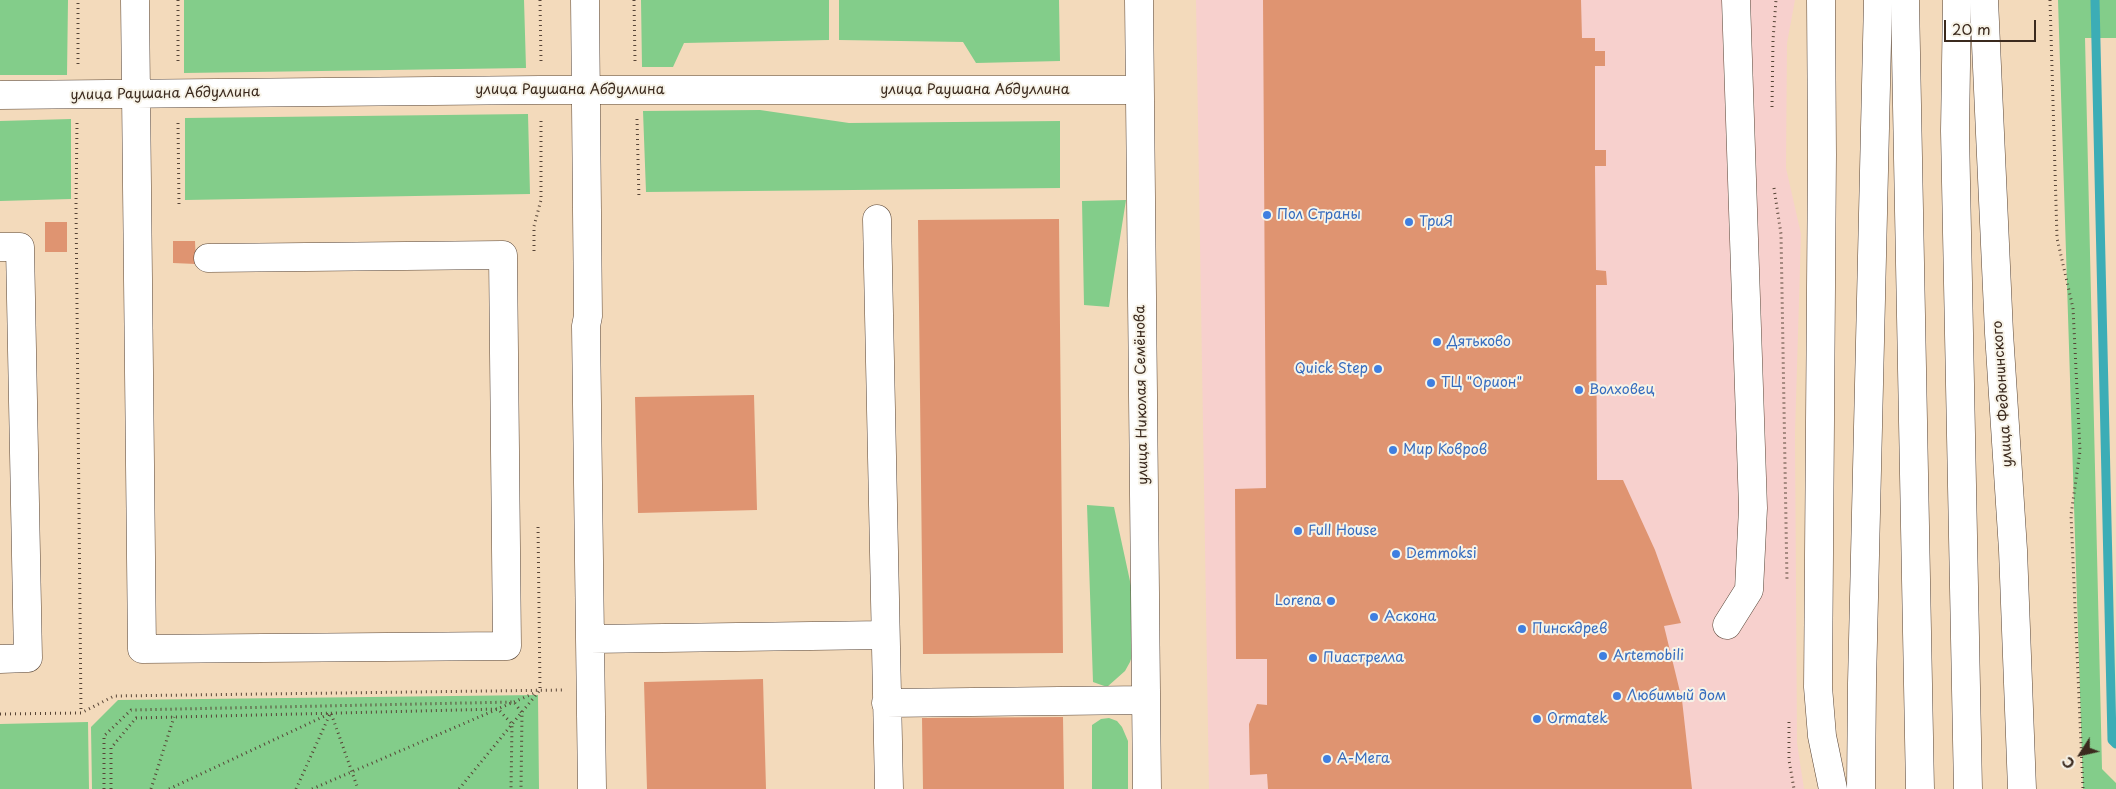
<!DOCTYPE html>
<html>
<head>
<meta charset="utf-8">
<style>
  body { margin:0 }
  #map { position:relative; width:2116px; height:789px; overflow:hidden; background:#f3dabb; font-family:"Playpen Sans",sans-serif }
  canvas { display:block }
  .north { position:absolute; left:2056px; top:729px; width:50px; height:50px; -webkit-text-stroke:4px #f7f3e8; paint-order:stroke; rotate:235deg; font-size:14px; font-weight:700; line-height:20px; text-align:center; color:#3b2a1e }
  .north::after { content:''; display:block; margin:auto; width:18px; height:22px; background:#3b2a1e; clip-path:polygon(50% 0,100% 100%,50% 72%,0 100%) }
  .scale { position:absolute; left:1944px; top:20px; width:92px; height:22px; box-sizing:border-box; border:2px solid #3b2a1e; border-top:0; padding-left:6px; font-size:15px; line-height:18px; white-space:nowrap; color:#3b2a1e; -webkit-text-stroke:4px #f7f3e8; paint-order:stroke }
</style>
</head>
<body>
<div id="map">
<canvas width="2116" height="789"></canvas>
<div class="north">С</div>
<div class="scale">20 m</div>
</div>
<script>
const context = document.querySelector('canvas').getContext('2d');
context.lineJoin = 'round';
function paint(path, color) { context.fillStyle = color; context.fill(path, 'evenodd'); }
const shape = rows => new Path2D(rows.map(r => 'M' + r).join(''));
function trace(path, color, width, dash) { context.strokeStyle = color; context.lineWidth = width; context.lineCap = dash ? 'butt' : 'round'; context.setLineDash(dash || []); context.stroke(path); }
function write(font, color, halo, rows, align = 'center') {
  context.font = font + ' "Playpen Sans",sans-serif'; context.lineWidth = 4; context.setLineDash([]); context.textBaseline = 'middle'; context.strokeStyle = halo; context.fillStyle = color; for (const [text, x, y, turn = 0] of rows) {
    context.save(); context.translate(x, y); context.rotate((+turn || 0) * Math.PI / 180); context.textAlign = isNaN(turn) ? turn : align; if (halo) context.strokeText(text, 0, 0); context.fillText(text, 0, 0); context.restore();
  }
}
paint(shape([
  [1196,0,1795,0,1787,43,1786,168,1801,234,1795,433,1797,743,1804,789,1209,789]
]), '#f7d0cd');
paint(shape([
  [0,0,68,0,67,75,0,75],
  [184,0,524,0,526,68,184,73],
  [641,0,829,0,829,40,684,43,673,67,642,67],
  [839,0,1059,0,1060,61,976,63,963,42,839,40],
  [2058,0,2116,0,2116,38,2085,38,2102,769,2116,783,2116,789,2083,789],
  [760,110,849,123,1060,121,1060,188,646,192,643,111],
  [528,114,530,194,185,200,185,118],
  [71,119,71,199,0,201,0,121],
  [1126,200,1109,307,1084,305,1082,201],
  [1087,505,1114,507,1133,595,1133,653,1130,662,1125,671,1107,687,1093,682],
  [538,695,539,789,92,789,91,727,118,700],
  [1109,718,1117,721,1122,727,1128,741,1128,789,1092,789,1092,725,1101,719],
  [88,722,89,789,0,789,0,724]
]), '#83cd8a');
trace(shape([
  [2095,0,2112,740,2116,744]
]), '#3cadb6', 9);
paint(shape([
  [1263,0,1581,0,1582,38,1595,38,1595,51,1605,51,1605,66,1595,66,1595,150,1606,150,1606,166,1595,166,1596,270,1606,271,1607,285,1596,285,1597,480,1623,480,1655,550,1681,623,1664,626,1682,700,1692,789,1268,789,1267,774,1250,775,1249,724,1257,704,1267,705,1267,659,1236,659,1235,489,1266,488],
  [1059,219,1063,653,923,654,918,220],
  [45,222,67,222,67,252,45,252],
  [173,241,195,241,196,264,173,263],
  [754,395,757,510,638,513,635,397],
  [763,679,766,789,647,789,644,682],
  [1063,717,1064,789,923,789,922,718]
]), '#df9471');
const minor = shape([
  [585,0,588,316,586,326,590,639],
  [1139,0,1147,789],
  [1821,0,1822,154,1818,687,1822,736,1833,789],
  [135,1,142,649,507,646,503,255,208,258],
  [0,95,541,90,1139,90],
  [877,219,889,789],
  [0,247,20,247,28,658,0,659],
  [1727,625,1749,590,1753,508,1736,0],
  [886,703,1146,700],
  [592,789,590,639,885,635]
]);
const major = shape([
  [1984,0,1999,333,2013,550,2022,789],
  [1861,789,1862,683,1878,0]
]);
const highway = shape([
  [1905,0,1920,789],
  [1957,0,1955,131,1968,789]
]);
trace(minor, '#574436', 29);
trace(major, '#574436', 29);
trace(highway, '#574436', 29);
trace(shape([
  [178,0,178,64],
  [540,0,541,62],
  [634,0,635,61],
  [2050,0,2057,238,2073,308,2080,451,2071,515,2083,789],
  [78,64,78,0],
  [1772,107,1773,40,1776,0],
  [637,119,639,199],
  [77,123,76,206,81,713],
  [178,123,179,205],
  [1774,188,1781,234,1787,581],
  [534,251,534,226,541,200,541,118],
  [0,714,81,713,114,696,563,690],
  [1789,722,1789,760,1794,789],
  [104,789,104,736,131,710,514,702,522,713,521,789],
  [111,789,111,748,136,718,498,709,512,724,511,789],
  [151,789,174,717],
  [169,789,331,713,358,789],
  [296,789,330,714],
  [312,789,537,692],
  [459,789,540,690,538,525]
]), '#574436', 3, [1, 4]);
trace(minor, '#fff', 28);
trace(major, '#fff', 28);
trace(highway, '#fff', 28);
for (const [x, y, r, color] of [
  [1267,215,5,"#3f7fe0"],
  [1409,222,5,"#3f7fe0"],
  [1437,342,5,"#3f7fe0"],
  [1378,369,5,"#3f7fe0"],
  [1431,383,5,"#3f7fe0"],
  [1579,390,5,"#3f7fe0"],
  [1393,450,5,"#3f7fe0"],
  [1298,531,5,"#3f7fe0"],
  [1396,554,5,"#3f7fe0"],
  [1331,601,5,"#3f7fe0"],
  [1374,617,5,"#3f7fe0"],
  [1522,629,5,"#3f7fe0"],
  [1603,656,5,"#3f7fe0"],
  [1313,658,5,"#3f7fe0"],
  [1617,696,5,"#3f7fe0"],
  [1537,719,5,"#3f7fe0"],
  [1327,759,5,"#3f7fe0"]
]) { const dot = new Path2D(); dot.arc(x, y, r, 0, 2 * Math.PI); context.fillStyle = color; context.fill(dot); trace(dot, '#f7f3e8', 2); }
write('14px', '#3b2a1e', '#f7f3e8', [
  ["улица Раушана Абдуллина",570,90],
  ["улица Раушана Абдуллина",975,90],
  ["улица Раушана Абдуллина",165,94,-1],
  ["улица Федюнинского",2003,394,-94],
  ["улица Николая Семёнова",1142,395,-91]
]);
write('14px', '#366cbe', '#f7f3e8', [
  ["Пол Страны",1277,215],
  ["ТриЯ",1419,222],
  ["Дятьково",1447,342],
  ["Quick Step",1368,369,"right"],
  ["ТЦ \"Орион\"",1441,383],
  ["Волховец",1589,390],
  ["Мир Ковров",1403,450],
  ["Full House",1308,531],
  ["Demmoksi",1406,554],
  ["Lorena",1321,601,"right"],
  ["Аскона",1384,617],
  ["Пинскдрев",1532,629],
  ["Artemobili",1613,656],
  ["Пиастрелла",1323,658],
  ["Любимый дом",1627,696],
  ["Ormatek",1547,719],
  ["А-Мега",1337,759]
], 'left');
</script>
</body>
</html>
